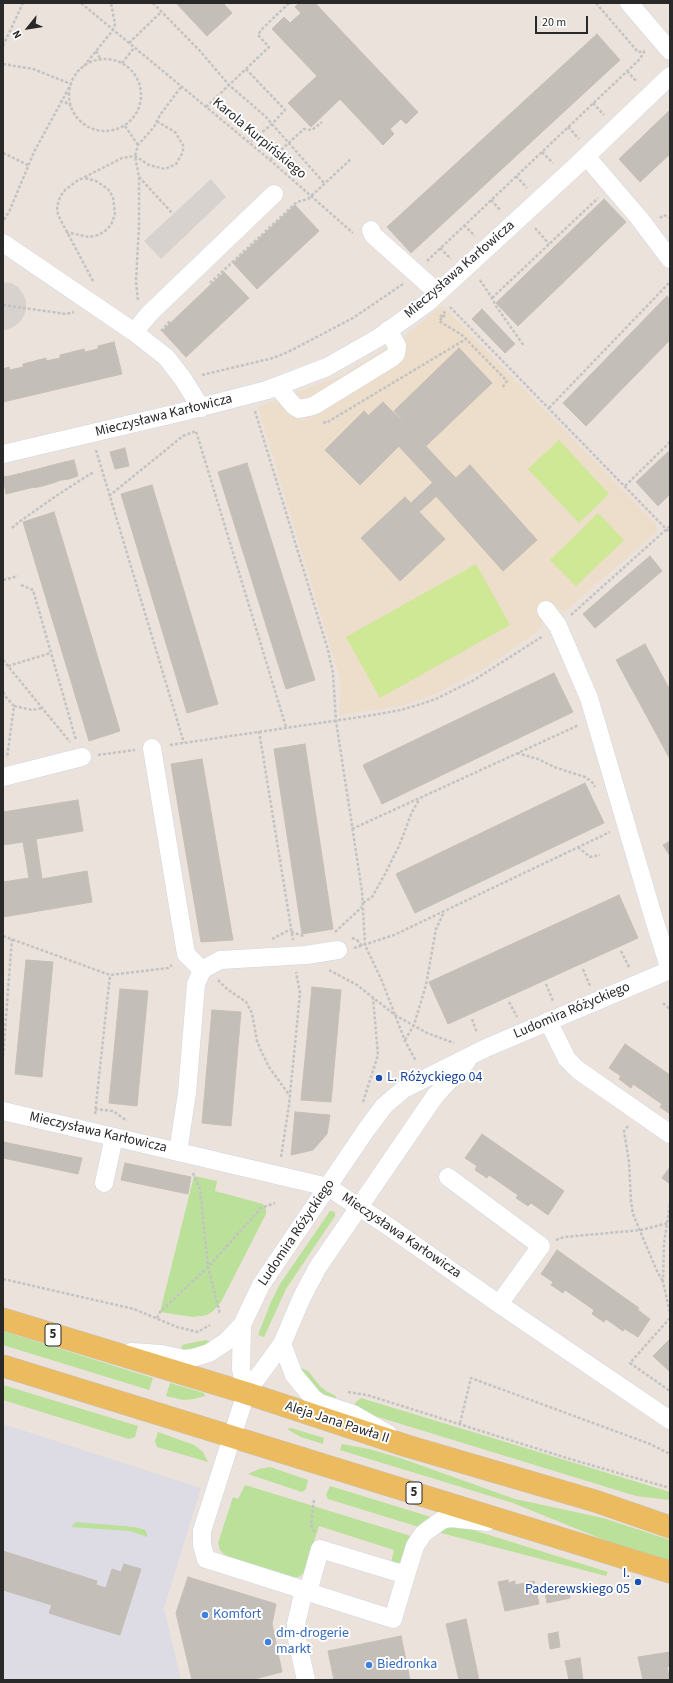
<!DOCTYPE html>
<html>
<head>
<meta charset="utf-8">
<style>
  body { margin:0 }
  #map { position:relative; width:673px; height:1683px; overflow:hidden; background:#ebe2db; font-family:"Source Sans 3",sans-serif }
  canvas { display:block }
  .frame { position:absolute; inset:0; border:4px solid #292929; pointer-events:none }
  .north { position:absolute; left:8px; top:8px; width:40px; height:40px; -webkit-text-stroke:3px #fff; paint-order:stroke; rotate:240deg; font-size:11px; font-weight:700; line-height:16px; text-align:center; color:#292929 }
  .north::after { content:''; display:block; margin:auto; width:14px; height:18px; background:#292929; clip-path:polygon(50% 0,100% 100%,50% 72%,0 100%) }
  .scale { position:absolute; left:535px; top:16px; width:53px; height:18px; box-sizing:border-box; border:2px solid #292929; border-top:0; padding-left:5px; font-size:12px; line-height:14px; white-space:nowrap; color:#292929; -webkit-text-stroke:3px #fff; paint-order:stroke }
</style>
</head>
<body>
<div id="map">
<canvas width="673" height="1683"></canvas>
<div class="frame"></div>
<div class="north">N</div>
<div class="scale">20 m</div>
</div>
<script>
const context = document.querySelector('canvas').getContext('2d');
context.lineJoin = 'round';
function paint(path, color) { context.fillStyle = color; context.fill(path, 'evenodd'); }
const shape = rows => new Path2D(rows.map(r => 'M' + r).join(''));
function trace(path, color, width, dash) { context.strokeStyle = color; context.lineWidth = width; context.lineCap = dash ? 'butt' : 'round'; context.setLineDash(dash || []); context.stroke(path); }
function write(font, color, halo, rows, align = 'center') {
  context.font = font + ' "Source Sans 3",sans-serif'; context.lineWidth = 4; context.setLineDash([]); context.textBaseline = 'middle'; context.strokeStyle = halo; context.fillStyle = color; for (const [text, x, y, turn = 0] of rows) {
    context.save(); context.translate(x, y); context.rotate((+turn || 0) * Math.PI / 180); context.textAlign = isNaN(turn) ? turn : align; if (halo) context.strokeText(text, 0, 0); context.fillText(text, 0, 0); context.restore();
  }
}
paint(shape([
  [3,1424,201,1488,164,1608,181,1680,3,1680]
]), '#dddce4');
paint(shape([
  [442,305,656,524,657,532,564,612,552,606,542,613,541,629,488,666,433,695,401,706,339,715,341,682,258,407,341,376,403,338]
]), '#ecdecb');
paint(shape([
  [194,1176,217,1181,215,1191,263,1204,266,1209,266,1214,221,1302,213,1311,207,1315,193,1317,160,1312],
  [330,1211,335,1212,335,1216,286,1289,264,1337,258,1335,271,1302,280,1284],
  [3,1331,153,1378,149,1390,3,1345],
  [205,1340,213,1342,208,1345,181,1352,182,1345],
  [299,1367,308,1371,320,1386,326,1391,336,1396,335,1403,320,1395],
  [170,1383,204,1393,205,1396,194,1399,184,1400,166,1396],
  [3,1385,138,1426,135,1437,129,1439,3,1400],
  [361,1398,670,1492,670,1500,636,1496,352,1409,356,1402],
  [291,1428,324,1438,323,1444,301,1437,287,1429],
  [158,1432,194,1445,203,1452,208,1462,157,1447,155,1441],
  [342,1444,369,1449,403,1459,515,1499,603,1518,670,1540,670,1562,619,1546,513,1503,340,1450],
  [270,1467,308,1480,306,1489,302,1492,248,1474,259,1469],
  [245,1485,411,1536,402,1561,396,1564,391,1563,394,1550,319,1526,304,1572,299,1577,293,1577,226,1556,220,1550,218,1543,233,1497,238,1499],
  [330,1486,431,1517,419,1527,328,1499,326,1495],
  [76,1522,135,1527,145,1530,147,1534,147,1537,130,1531,71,1527],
  [457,1525,608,1572,606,1576,437,1532,444,1528]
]), '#bae099');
paint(shape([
  [559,440,609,494,579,523,528,469],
  [598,513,624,540,576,586,550,560],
  [476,564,510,625,380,698,346,637]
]), '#cee895');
paint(shape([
  [211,179,226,197,161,259,144,241],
  [3,282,11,283,18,287,23,294,26,301,26,309,24,316,19,323,13,327,6,330,3,330]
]), '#d7d2ce');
const building = shape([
  [176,3,223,3,232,13,207,36,176,3],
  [299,3,315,3,418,112,406,124,401,119,390,129,394,134,383,145,340,99,311,127,288,103,317,76,272,29,284,17,290,23,301,13,295,7,299,3],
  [597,34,620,60,411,253,387,227,597,34],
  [670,110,670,154,640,182,619,159,670,110],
  [604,199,626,222,518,326,496,303,604,199],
  [295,205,319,231,257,289,233,263,295,205],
  [224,272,249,298,186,357,162,331,224,272],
  [667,296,670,300,670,340,586,426,563,403,667,296],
  [482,309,515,344,505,353,472,319,482,309],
  [114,342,122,374,3,402,3,369,9,367,10,370,23,367,23,364,46,358,46,361,60,358,60,355,84,349,85,352,98,349,98,346,114,342],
  [459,348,492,383,426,446,394,411,459,348],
  [383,402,408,427,394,441,369,415,383,402],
  [364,411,399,446,360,485,325,450,364,411],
  [408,427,447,469,433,483,394,441,408,427],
  [125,448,129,466,115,469,110,452,125,448],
  [670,450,670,494,658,506,636,482,670,450],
  [74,460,78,476,69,479,65,462,74,460],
  [65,462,69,479,61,480,57,464,65,462],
  [247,463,315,680,286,689,218,472,247,463],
  [57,464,61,480,53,483,49,466,57,464],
  [470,465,537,540,503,571,436,496,470,465],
  [49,466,53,483,46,485,42,468,49,466],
  [42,468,46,485,38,487,34,470,42,468],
  [447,469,456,478,419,512,411,503,447,469],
  [34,470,38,487,30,488,26,472,34,470],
  [26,472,30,488,22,490,18,474,26,472],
  [18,474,22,490,14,492,10,476,18,474],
  [10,476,14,492,6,494,3,477,10,476],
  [152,485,218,704,187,713,121,494,152,485],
  [405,497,445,539,400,581,361,538,405,497],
  [54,512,120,731,89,741,23,522,54,512],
  [650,556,662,571,629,599,616,585,650,556],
  [616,585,629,599,595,628,583,614,616,585],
  [645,644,670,690,670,759,616,660,645,644],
  [554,673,573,712,382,804,363,765,554,673],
  [305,744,333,929,302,934,274,749,305,744],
  [202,759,233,940,201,942,171,764,202,759],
  [585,783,604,823,415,913,396,874,585,783],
  [78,800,83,831,36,839,42,879,87,871,92,902,3,917,3,882,29,878,23,842,3,845,3,812,78,800],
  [670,841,670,856,663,845,670,841],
  [619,895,638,938,448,1024,429,982,619,895],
  [26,960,53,962,42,1077,15,1074,26,960],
  [312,987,341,990,331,1102,301,1100,312,987],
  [120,989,148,991,137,1106,109,1103,120,989],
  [212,1010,241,1012,231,1126,202,1123,212,1010],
  [625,1044,670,1075,670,1114,660,1107,662,1104,633,1084,631,1088,619,1079,621,1076,609,1068,625,1044],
  [295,1112,330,1115,327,1134,313,1150,291,1155,295,1112],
  [482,1134,564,1191,548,1215,531,1203,528,1206,516,1198,518,1195,489,1175,487,1178,475,1170,477,1166,465,1158,482,1134],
  [3,1142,82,1158,78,1174,3,1158,3,1142],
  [125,1163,191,1177,188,1194,121,1180,125,1163],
  [670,1167,670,1184,662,1178,670,1167],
  [557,1250,639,1308,623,1331,606,1319,604,1322,592,1314,594,1310,565,1290,563,1293,551,1285,553,1282,541,1274,557,1250],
  [638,1310,650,1319,638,1337,625,1329,638,1310],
  [670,1339,670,1372,653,1356,670,1339],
  [3,1551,97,1581,96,1585,106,1588,99,1609,89,1606,83,1624,49,1613,52,1605,3,1590,3,1551],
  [124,1564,141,1569,120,1635,83,1624,89,1606,99,1609,112,1569,121,1572,124,1564],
  [188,1577,276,1604,272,1624,282,1672,250,1680,192,1680,176,1613,188,1577],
  [508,1580,508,1583,515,1581,515,1585,534,1581,539,1604,505,1611,498,1582,508,1580],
  [569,1588,570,1598,547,1603,545,1592,569,1588],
  [466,1619,479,1680,459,1680,446,1624,466,1619],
  [558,1632,560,1647,550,1649,548,1634,558,1632],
  [401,1636,410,1680,334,1680,328,1651,401,1636],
  [670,1652,670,1666,667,1667,670,1680,643,1680,638,1657,670,1652],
  [580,1658,583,1680,569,1680,565,1661,580,1658]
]);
paint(building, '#c3beb7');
trace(building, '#c6beb5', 1);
const minor = shape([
  [629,3,670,51],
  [586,156,639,218,670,259],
  [371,230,373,235,438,293],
  [3,243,134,332,166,357,183,379,201,408],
  [134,332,150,313,274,194],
  [277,386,294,406,299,409,309,407,315,405,393,357,396,354,397,346,388,330],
  [3,454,182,412,267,390,327,367,378,338,427,303,576,166,670,76],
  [152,748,186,954,202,970],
  [3,777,82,757],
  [548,1021,567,1059,578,1070,670,1134],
  [3,1111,328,1187,385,1224,499,1304,670,1420],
  [178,1152,187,1093,196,984,202,970,220,960,306,955,338,950],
  [448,1177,541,1246,499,1304],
  [104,1183,114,1137],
  [242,1325,241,1369,246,1393,202,1531,202,1545,206,1559,304,1590,296,1624,296,1635,306,1680],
  [282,1344,294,1375,313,1398,320,1403,353,1414,388,1434],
  [131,1352,161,1354,184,1359,193,1358,209,1353,227,1341,242,1325,261,1285,366,1130,384,1106,404,1089,486,1048,670,970,653,916,589,698,558,626,546,610],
  [246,1393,282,1344,302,1297,318,1267,435,1096,467,1061],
  [406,1575,415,1546,423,1534,428,1530,442,1520,451,1518,487,1522],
  [304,1590,308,1592,393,1619,406,1575,320,1549,308,1592]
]);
const major = shape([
  [3,1319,246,1393,407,1446,595,1501,670,1527],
  [3,1366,670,1572]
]);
trace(minor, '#d1d6e2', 19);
trace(major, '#c3c3c3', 23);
trace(shape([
  [81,3,270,160,353,233],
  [153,3,200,51,229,85,265,116,325,184],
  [596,3,638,52,645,51],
  [129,43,161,12],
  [3,46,23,3],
  [96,51,101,60],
  '69 95a36 36 0 1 1 72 0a36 36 0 1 1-72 0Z',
  [122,63,134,48],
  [3,64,33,69,71,84,34,152,9,212,3,221],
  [84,66,113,30,115,24,111,3],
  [246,69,285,110,272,124,249,143],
  [627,71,637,82],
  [60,101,65,102,71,106],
  [593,103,604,115],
  [206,107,269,47,258,35,261,30,289,3],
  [125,126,138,145],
  [568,127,579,139],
  [542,152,553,163],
  [3,153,28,165],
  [270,160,304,129,312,130,322,122],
  [516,176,527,188],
  [139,177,173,214],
  [491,200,501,211],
  [660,218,664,215,670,218],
  [464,225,475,236],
  [535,228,549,244],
  [66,232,89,237,98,235,105,231,111,225,115,214,113,197,108,189,96,181,84,178],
  [440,248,451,259],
  [427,261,640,59,644,52],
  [480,280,492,298,496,306,524,346],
  [93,281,58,215,57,207,60,197,65,190,77,181,122,158,135,156,149,165,165,169,176,164,183,152,183,145,175,132,156,121],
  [210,283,297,202,308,199,351,159],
  [492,298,598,198],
  [138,300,136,282,139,226,139,177,135,156,138,145,154,127,160,115,181,87],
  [3,305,66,314,74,312],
  [450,307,670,533],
  [440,315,443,317,439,321,462,335,507,381,502,388],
  [443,317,446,314,443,311],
  [161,331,170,321],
  [202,375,273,358,288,352,353,318,403,284],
  [549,408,670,282],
  [255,411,328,650,333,673,336,721,362,891,365,945,382,981,405,1041,416,1061],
  [323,422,326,423,466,339],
  [96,450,184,743],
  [625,486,670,442],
  [109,496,183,436,196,431,286,727],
  [12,528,19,522,56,496,87,476,94,472],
  [3,580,18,576],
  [21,585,33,590,76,740],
  [571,615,670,526],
  [3,660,70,742],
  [8,666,51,653],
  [3,692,6,697,14,706,7,758],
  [14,706,32,710,42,708],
  [259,731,293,940],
  [170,745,367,716,401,710,421,704,436,699,474,680,543,636],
  [517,753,538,759,554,767,585,777,592,782,595,787],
  [98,755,135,750],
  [352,829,579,725],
  [578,847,590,857,600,855],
  [363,903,372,897,385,874,399,846,412,812,419,800],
  [291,932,304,936],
  [335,932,362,907],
  [3,936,110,975,168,968,172,965],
  [352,938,357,940,362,946],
  [272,939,291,929],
  [354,948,394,935,610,832],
  [621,951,630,969],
  [583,969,590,986],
  [329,970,357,985,395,1015,427,1033,454,1043],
  [218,980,227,989,246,1002,252,1013,257,1041,262,1053,269,1067,290,1096],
  [546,984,553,1001],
  [509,1002,517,1017],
  [663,1003,670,1009],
  [472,1019,477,1033],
  [405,1040,414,1025,426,985,436,929,444,912],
  [3,1056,12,939],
  [363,1102,378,1055,373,998],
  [95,1109,113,1111,127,1121],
  [95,1114,110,975],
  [628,1126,624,1131,629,1162,631,1201,633,1214,656,1269,663,1282],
  [281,1157,289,1105,300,993,296,972],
  [193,1173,200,1189,208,1267,220,1314],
  [670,1205,664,1243,663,1282,670,1313],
  [556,1240,564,1237,641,1230,668,1223],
  [3,1279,134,1309,177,1327,198,1332,210,1325],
  [157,1318,160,1312,208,1267,261,1208,275,1203],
  [670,1318,630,1363,670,1391],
  [348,1392,367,1395,570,1459,670,1488],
  [460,1423,471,1378,650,1444,670,1454],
  [314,1500,311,1525,315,1533]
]), '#c3c3c3', 2.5, [3, 2]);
trace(minor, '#fff', 18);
trace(major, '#ecbb5f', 22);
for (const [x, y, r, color] of [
  [379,1078,4,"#1a4fb4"],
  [638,1582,4,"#1a4fb4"],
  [205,1615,4,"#3f7fe0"],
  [268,1642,4,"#3f7fe0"],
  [369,1665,4,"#3f7fe0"]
]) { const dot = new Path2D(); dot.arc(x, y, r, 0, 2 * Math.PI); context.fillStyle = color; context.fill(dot); trace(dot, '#fff', 1.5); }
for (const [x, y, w] of [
  [53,1335,16],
  [414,1493,16]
]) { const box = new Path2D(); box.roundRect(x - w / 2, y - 11, w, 22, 3); context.fillStyle = '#fff'; context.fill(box); trace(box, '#292929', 1); }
write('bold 13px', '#292929', null, [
  ["5",53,1335],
  ["5",414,1493]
]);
write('14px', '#292929', '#fff', [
  ["Karola Kurpińskiego",259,139,40],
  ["Mieczysława Karłowicza",460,270,-41],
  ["Mieczysława Karłowicza",164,416,-14],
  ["Ludomira Różyckiego",572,1011,-23],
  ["Mieczysława Karłowicza",98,1133,13],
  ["Ludomira Różyckiego",297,1233,-56],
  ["Mieczysława Karłowicza",401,1236,34],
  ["Aleja Jana Pawła II",337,1423,18]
]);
write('14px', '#164399', '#fff', [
  ["L. Różyckiego 04",387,1078],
  ["I.",630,1574,"right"],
  ["Paderewskiego 05",630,1590,"right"]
], 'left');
write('14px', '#366cbe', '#fff', [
  ["Komfort",213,1615],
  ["dm-drogerie",276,1634],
  ["markt",276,1650],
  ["Biedronka",377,1665]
], 'left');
</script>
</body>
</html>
